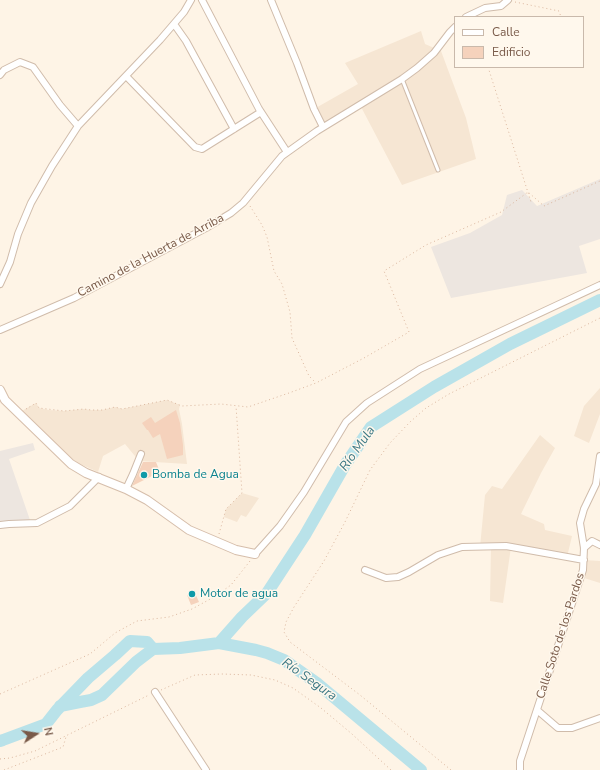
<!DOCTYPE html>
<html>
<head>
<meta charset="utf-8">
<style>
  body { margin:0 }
  #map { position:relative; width:600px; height:770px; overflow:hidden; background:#fef4e6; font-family:"Nunito Sans",sans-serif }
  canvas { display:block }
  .legend { position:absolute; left:454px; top:16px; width:130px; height:52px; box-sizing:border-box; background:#fff8ed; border:1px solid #c9b9ab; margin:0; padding:5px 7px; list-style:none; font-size:12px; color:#795a49 }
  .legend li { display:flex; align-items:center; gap:8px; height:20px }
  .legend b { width:20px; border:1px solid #c9b9ab }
  .north { position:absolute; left:16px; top:714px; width:40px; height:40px; -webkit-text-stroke:3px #fff8ed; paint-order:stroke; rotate:78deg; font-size:11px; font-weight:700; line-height:16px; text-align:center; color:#795a49 }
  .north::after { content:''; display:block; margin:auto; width:14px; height:18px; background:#795a49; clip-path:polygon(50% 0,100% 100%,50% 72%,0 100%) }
</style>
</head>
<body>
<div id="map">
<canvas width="600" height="770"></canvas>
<ul class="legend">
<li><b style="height:5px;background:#fff"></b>Calle</li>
<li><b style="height:11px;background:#f5d2bc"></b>Edificio</li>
</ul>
<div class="north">N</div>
</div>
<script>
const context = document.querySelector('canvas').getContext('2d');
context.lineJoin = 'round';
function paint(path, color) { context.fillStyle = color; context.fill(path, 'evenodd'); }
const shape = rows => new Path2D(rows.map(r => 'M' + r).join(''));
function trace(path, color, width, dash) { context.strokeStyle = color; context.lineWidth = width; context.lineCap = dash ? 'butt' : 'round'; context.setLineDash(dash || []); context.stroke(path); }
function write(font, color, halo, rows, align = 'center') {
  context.font = font + ' "Nunito Sans",sans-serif'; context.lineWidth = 3; context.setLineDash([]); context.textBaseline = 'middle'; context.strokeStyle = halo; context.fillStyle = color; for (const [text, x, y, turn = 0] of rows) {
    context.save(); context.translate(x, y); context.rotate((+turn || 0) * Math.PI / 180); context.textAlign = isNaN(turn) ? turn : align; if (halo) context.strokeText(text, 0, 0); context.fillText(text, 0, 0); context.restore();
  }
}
paint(shape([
  [421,31,425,44,441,51,466,118,476,159,402,185,360,105,323,127,314,109,358,84,345,63],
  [600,388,600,414,589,443,574,436,584,406],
  [167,400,180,405,179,409,182,424,187,464,139,461,125,444,103,456,98,472,78,463,39,433,18,413,36,403,39,408,49,410,64,411,84,409,91,410,102,410,115,407,122,409],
  [540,435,555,448,541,473,521,514,544,524,545,530,572,536,567,557,511,547,503,603,490,601,491,547,480,547,485,495,492,486,502,489],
  [242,493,259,498,246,517,241,515,237,522,224,517,226,509],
  [584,560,600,561,600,583,581,577]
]), '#f6e6d3');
paint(shape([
  [600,179,600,239,579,246,587,273,451,298,431,247,470,233,502,215,507,195,522,190,537,206],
  [33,443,35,450,9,459,31,523,0,525,0,451]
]), '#ede6e0');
trace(shape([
  [219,643,242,617,267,593,305,535,345,465,371,427,434,387,510,344,600,300],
  [60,706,80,702,91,700,102,695,136,662,153,649],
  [0,741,3,740,46,724,57,710,88,678,115,655,130,641,147,642,153,649,180,648,219,643,256,650,267,653,284,660,318,684,421,770]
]), '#b9e2e9', 12);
paint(shape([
  [176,410,180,423,183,445,183,455,167,459,160,434,153,438,148,430,147,430,142,423,151,417,155,423],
  [143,462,156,462,160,472,132,486],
  [194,591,199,602,191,605,187,595]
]), '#f5d2bc');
const service = shape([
  [402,79,438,170]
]);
const minor = shape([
  [202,0,259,109,287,152],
  [271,0,297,63,314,109,323,127],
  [466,17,485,8,501,6,508,0],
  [174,24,186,41,234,129],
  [0,75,4,70,20,62,33,67,60,105,78,126],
  [126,76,195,147,202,149,261,112],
  [0,284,10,262,18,234,31,203,52,166,78,126,160,40,184,12,191,0],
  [0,330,74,298,206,228,231,213,243,203,282,156,317,131,402,79,417,68,434,53,450,32,455,27],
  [126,489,133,474,141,454],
  [0,525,9,524,37,523,70,506,99,477],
  [584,548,592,541,600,545],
  [255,554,280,526,304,492,346,422,367,403,420,369,600,285],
  [365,570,386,578,398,577,409,572,438,555,462,547,506,546,584,560],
  [155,692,206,770],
  [537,710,558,728,572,728,600,718],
  [520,770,520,761,583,570,584,548,580,523,584,509,596,484,600,456]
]);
const secondary = shape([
  [0,390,5,400,71,464,86,473,126,489,147,500,189,530,236,550,255,554]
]);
trace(service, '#d0bcab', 5);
trace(minor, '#d0bcab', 8);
trace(secondary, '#d6beab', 10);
trace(shape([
  [515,2,559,11,561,17],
  [488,67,531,202],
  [250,206,262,225,267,237,274,271,282,284,290,312,292,338,309,376,315,382],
  [26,409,36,403,39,408,64,411,84,409,91,410,102,410,115,407,122,409,167,400,182,406,221,404,248,407,289,393,316,383,364,358,409,332,384,271,426,245,501,212,528,192,544,206,600,181],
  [219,534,226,509,242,493,236,406],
  [161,690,195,675,222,674,251,675,275,680,293,688,321,708,352,734,391,770],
  [0,694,90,654,115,633,137,621,169,617,192,609,214,597,231,585,250,561],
  [0,759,10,758,35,751,149,695],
  [4,770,63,747,66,737],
  [451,770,360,695,290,642,284,632,286,622,294,607,324,561,345,522,370,470,390,443,410,422,426,408,449,394,600,318]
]), '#dab69e', 1, [1, 3]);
trace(service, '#fff', 3);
trace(minor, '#fff', 6);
trace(secondary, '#fff', 8);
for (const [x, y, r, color] of [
  [144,475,4,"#0f9aa8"],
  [192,594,4,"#0f9aa8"]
]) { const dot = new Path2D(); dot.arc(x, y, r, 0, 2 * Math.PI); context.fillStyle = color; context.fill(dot); trace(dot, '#fff8ed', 1.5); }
write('12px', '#795a49', '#fff8ed', [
  ["Camino de la Huerta de Arriba",151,256,-28],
  ["Calle Soto de los Pardos",561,636,-72]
]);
write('12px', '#0d838f', '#fff8ed', [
  ["Bomba de Agua",152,475],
  ["Motor de agua",200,594]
], 'left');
write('italic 13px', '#3e7a86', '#fff8ed', [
  ["Río Mula",358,449,-55],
  ["Río Segura",309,680,35]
]);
</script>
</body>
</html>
